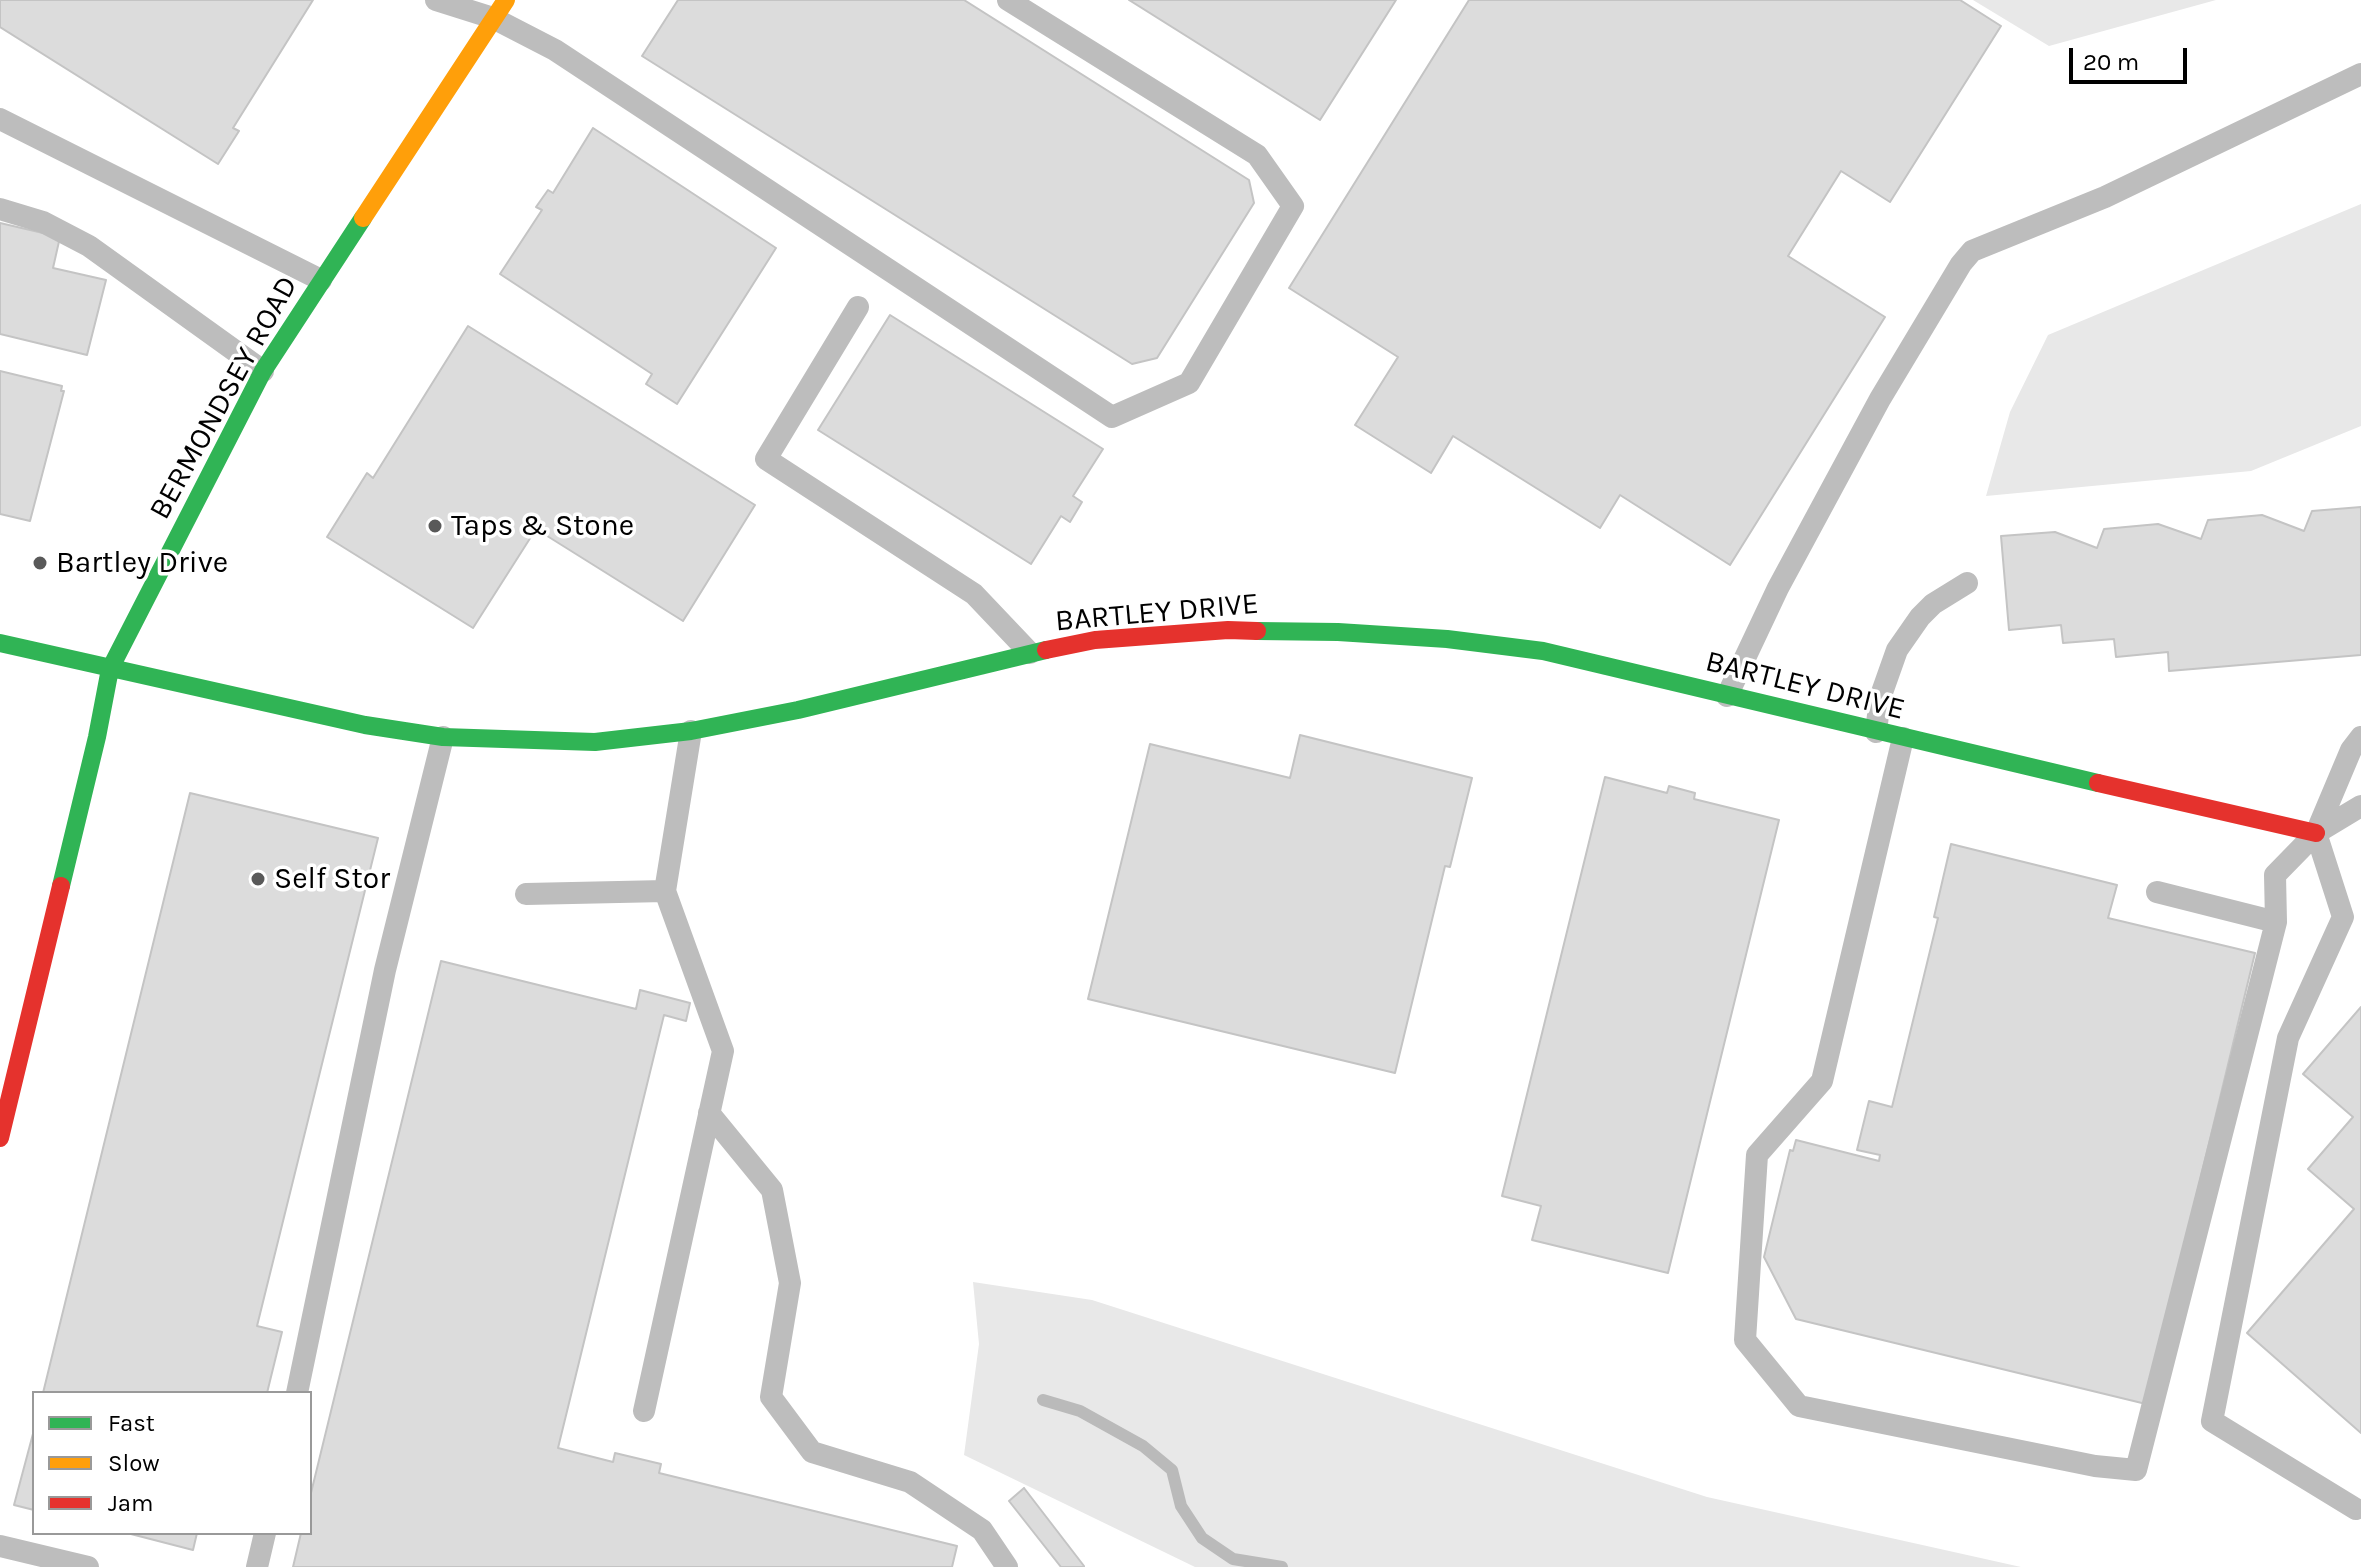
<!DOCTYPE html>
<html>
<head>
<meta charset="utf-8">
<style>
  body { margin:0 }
  #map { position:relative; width:2361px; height:1567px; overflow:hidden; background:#fff; font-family:Karla,sans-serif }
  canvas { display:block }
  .legend { position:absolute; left:32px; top:1391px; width:280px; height:144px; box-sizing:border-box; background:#fff; border:2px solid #999; margin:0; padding:10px 14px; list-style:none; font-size:24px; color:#000 }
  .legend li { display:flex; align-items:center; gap:16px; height:40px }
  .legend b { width:40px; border:2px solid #999 }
  .scale { position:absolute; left:2069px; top:48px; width:118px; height:36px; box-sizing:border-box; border:4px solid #000; border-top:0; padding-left:10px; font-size:24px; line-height:28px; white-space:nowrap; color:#000; -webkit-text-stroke:6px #fff; paint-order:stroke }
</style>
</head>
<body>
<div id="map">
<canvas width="2361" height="1567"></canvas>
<ul class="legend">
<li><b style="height:10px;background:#30b455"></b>Fast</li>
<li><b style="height:10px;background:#ff9f0a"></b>Slow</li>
<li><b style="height:10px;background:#e5322d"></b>Jam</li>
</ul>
<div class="scale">20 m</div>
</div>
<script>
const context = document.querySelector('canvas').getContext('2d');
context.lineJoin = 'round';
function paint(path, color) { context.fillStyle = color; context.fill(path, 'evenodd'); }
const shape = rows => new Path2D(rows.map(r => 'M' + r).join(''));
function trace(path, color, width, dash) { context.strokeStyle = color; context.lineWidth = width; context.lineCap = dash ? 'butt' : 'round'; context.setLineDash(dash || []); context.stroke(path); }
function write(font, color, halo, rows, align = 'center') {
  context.font = font + ' Karla,sans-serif'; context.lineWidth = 7; context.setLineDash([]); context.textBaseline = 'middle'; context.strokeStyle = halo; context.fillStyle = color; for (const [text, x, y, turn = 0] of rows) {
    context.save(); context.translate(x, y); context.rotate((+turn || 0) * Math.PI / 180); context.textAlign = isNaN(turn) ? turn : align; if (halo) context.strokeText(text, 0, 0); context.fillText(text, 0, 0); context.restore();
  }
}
paint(shape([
  [1973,0,2216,0,2049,46],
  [2361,204,2361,426,2251,471,1986,496,2010,412,2048,335],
  [973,1282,1092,1300,1707,1497,2021,1567,1195,1567,964,1455,979,1344]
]), '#e8e8e8');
trace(shape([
  [1043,1400,1080,1411,1143,1446,1172,1470,1181,1506,1202,1538,1233,1559,1282,1567]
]), '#bababa', 12);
const building = shape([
  [0,0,313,0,233,128,239,131,218,164,0,27,0,0],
  [678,0,964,0,1249,180,1254,203,1157,358,1132,364,642,56,678,0],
  [1129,0,1396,0,1320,120,1129,0],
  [1469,0,1960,0,2001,26,1890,202,1841,171,1788,256,1885,317,1730,565,1620,495,1600,528,1453,436,1431,473,1355,425,1398,357,1289,288,1469,0],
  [593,128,776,248,677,404,646,384,652,374,500,274,542,210,536,207,548,190,553,193,593,128],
  [0,223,60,237,53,268,106,280,87,355,0,334,0,223],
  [890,315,1103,449,1073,496,1082,502,1070,522,1061,516,1031,564,818,430,890,315],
  [468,326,755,505,683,621,536,529,473,628,327,537,367,473,373,478,468,326],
  [0,371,62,386,61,391,64,391,30,521,0,514,0,371],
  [2361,507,2361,655,2169,671,2168,652,2116,657,2114,639,2063,643,2061,625,2009,630,2001,536,2055,532,2097,548,2104,529,2158,524,2201,539,2208,520,2262,515,2304,531,2312,511,2361,507],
  [1300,735,1472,778,1450,867,1445,866,1395,1073,1088,999,1150,744,1290,778,1300,735],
  [1605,777,1667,793,1669,786,1695,793,1694,799,1779,820,1668,1273,1532,1240,1541,1206,1502,1196,1605,777],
  [190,793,378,838,257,1326,282,1332,267,1393,43,1393,190,793],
  [1951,844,2117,885,2108,918,2255,953,2146,1404,1796,1319,1764,1257,1790,1150,1793,1151,1796,1140,1879,1161,1880,1155,1857,1150,1869,1101,1892,1107,1938,918,1934,917,1951,844],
  [441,961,636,1009,640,990,690,1003,686,1021,664,1015,558,1448,613,1462,615,1453,661,1464,659,1473,957,1546,952,1567,293,1567,301,1533,310,1533,310,1497,441,961],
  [2361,1007,2361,1433,2247,1333,2354,1209,2308,1169,2353,1117,2303,1074,2361,1007],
  [34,1430,34,1510,14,1505,34,1430],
  [1024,1488,1084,1566,1084,1567,1061,1567,1009,1501,1024,1488],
  [127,1533,197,1533,193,1550,127,1533]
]);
paint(building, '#dcdcdc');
trace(building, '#c4c4c4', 2);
trace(shape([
  [436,0,493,18,555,50,1112,417,1189,383,1293,206,1257,155,1008,0],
  [0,119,321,280],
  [0,209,43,222,89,246,263,371],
  [858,307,766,459,974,594,1030,653],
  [1727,696,1778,588,1880,399,1961,264,1972,251,2105,197,2361,74],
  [1876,732,1880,698,1897,650,1920,617,1933,604,1967,583],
  [1903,738,1822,1081,1757,1155,1745,1340,1799,1406,2095,1466,2136,1470,2276,922,2157,892],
  [526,894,665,891,691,731],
  [2276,922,2275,875,2316,833,2361,806],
  [709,1113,772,1190,790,1283,771,1397,812,1452,910,1482,982,1530,1007,1567],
  [297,1393,385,970,443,737],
  [644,1411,723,1051,665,891],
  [2356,1509,2212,1421,2288,1038,2343,917,2316,833,2351,750,2361,737],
  [0,1546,88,1567],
  [257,1567,265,1533]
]), '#bdbdbd', 22);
trace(shape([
  [1257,631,1338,632,1447,639,1543,651,2098,783],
  [0,643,365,725,443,737,595,742,691,731,798,710,1046,650],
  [61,886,97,737,110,669,263,371,363,218]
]), '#30b455', 18);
trace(shape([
  [363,218,506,0]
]), '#ff9f0a', 18);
trace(shape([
  [1046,650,1095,640,1228,630,1257,631],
  [2098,783,2316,833],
  [0,1138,61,886]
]), '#e5322d', 18);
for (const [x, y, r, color] of [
  [435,526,8,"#595959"],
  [40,563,8,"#595959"],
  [258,879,8,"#595959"]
]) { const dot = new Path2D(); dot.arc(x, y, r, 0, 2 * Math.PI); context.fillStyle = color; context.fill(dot); trace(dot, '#fff', 3); }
write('30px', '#000', '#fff', [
  ["BERMONDSEY ROAD",224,398,-61],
  ["BARTLEY DRIVE",1157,613,-5],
  ["BARTLEY DRIVE",1805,686,14]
]);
write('30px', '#000', '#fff', [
  ["Taps & Stone",451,526],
  ["Bartley Drive",56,563],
  ["Self Stor",274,879]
], 'left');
</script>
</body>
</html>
